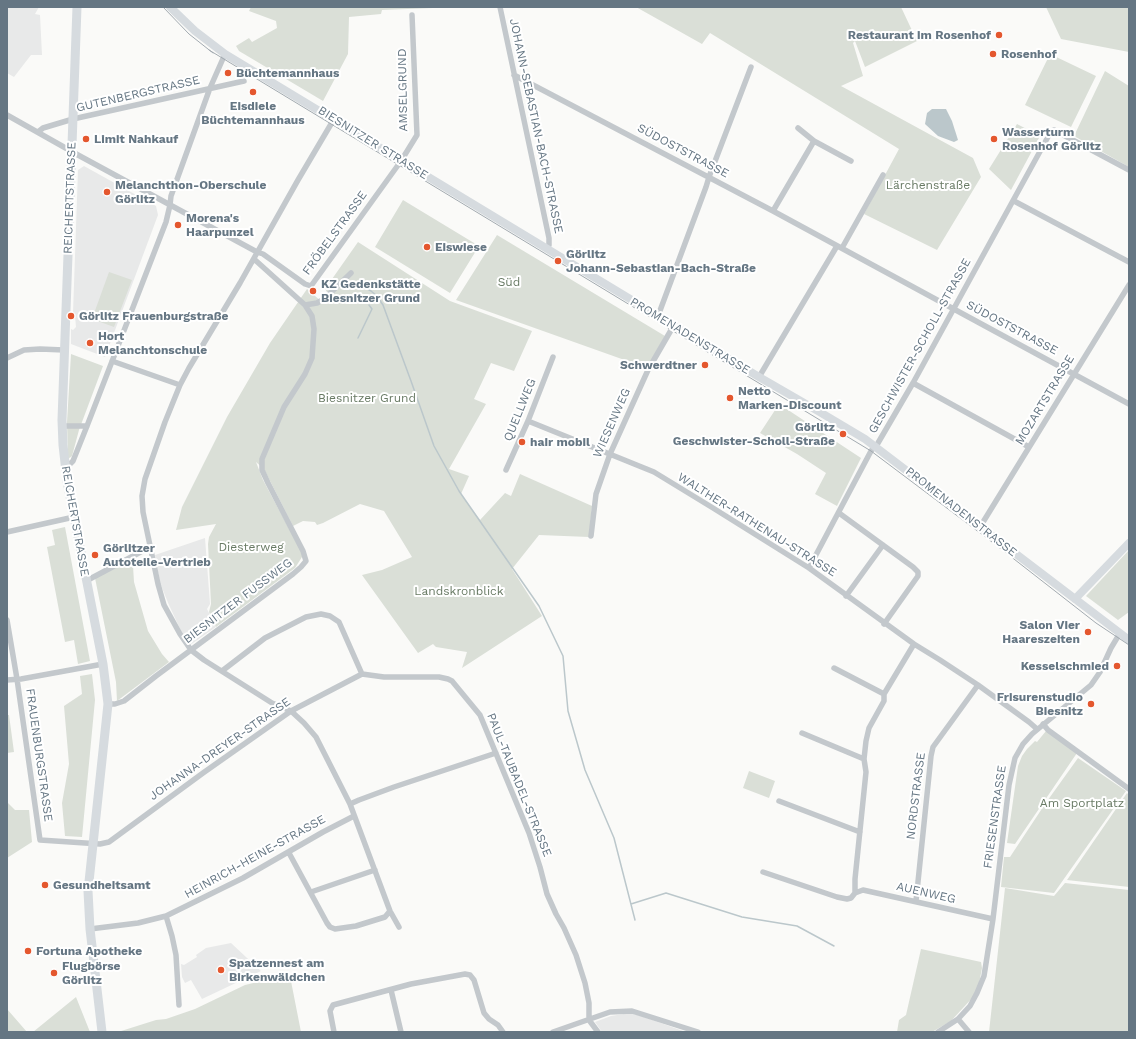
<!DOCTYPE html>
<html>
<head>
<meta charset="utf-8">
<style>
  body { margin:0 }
  #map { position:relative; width:1136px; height:1039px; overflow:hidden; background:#fafaf8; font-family:"Work Sans",sans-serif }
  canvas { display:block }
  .frame { position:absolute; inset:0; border:8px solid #657683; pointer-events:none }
</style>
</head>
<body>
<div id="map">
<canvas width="1136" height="1039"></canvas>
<div class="frame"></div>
</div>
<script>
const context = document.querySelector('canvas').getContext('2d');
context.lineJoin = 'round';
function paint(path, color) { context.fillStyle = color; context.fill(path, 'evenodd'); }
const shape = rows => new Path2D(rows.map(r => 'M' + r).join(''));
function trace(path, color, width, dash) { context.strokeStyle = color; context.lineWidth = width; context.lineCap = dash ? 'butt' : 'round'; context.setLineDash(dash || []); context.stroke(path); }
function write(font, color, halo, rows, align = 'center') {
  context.font = font + ' "Work Sans",sans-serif'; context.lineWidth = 4; context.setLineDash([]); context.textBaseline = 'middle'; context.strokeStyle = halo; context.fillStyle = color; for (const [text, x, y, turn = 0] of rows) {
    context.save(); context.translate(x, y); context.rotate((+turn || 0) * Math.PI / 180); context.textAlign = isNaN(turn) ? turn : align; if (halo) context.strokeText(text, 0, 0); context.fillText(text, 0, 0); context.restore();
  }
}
paint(shape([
  [7,7,39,7,35,14,40,15,42,55,31,55,14,77,7,73],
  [84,166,156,206,158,215,105,357,71,344,71,329,73,330,76,327,75,316,73,313,78,170],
  [205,538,210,604,207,609,216,627,190,645,182,633,169,605,160,583,155,555],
  [231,943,261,971,202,999,191,980,185,983,182,977,181,964,184,965,197,957,196,955,206,948],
  [630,1013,644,1017,686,1032,602,1032,595,1022,611,1016]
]), '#e8e9e9');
paint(shape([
  [251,7,433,7,433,8,382,10,381,14,349,17,348,54,323,101,239,51,236,46,249,38,252,42,277,28,276,21,249,11],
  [636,7,901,7,917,41,865,67,855,41,853,43,863,76,841,86,973,158,981,177,937,250,864,214,899,149,710,33,702,44],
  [1046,7,1129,7,1129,52,1061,39],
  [1050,54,1096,76,1071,127,1025,105],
  [1105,71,1129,86,1129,167,1074,136],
  [1017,124,1040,136,1011,190,989,169],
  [403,200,479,246,450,293,375,247],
  [497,235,665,336,647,368,456,300],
  [358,242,450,301,532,331,514,371,491,363,474,399,486,404,449,469,469,476,461,494,480,520,505,493,511,496,520,474,592,506,589,537,539,535,512,569,542,616,462,668,467,652,436,647,433,644,418,653,362,575,382,570,412,557,384,511,360,504,323,523,317,525,315,522,303,521,293,526,264,469,256,462,263,480,302,553,302,557,295,568,216,627,209,612,211,604,208,544,209,537,216,524,176,530,182,507,227,417,270,343,307,289,322,302,329,295,325,289],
  [109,272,132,280,114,327,92,319],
  [71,354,103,366,79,430,72,456,68,459,67,422],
  [779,404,861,458,837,506,815,494,826,473,797,454,760,433],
  [65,527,90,661,78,664,74,640,65,642,47,547,55,545,52,530],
  [1129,550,1129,612,1118,620,1086,596],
  [122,565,133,566,134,582,148,631,162,654,169,662,117,701,116,682,95,578],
  [92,674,95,700,82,837,65,836,62,803,69,764,64,706,82,694,80,676],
  [7,715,9,715,14,752,7,753],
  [1046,731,1077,753,1015,844,1007,843,1018,766,1022,756,1027,749,1035,741,1037,742],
  [1078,758,1126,791,1054,893,1001,887,1004,857,1010,857,1045,804],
  [749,771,775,781,769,798,743,788],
  [1127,793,1129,795,1129,887,1067,880],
  [7,802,15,810,29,810,32,842,7,858],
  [1065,883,1129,890,1129,1032,989,1032,1005,888,1054,896],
  [921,949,981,962,982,968,979,984,974,996,951,1021,932,1032,897,1032,899,1020,906,1015],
  [290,976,301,1032,118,1032,156,1020,166,1019,195,1009,245,985,270,979],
  [76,997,90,1032,33,1032],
  [7,1009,27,1032,7,1032]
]), '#dadfd7');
paint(shape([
  [932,109,946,109,952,121,958,140,954,142,938,136,925,124,927,113]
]), '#bbc7cb');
trace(shape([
  [359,284,371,291,377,296,383,305,411,381,434,446,459,491,539,606,563,656,568,711,585,770,614,838,635,920],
  [358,338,372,309,369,305],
  [631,904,666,893,742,917,797,926,834,946]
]), '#bbc7cb', 1.5);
trace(shape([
  [500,7,549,238,549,245,547,249],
  [514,75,773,211,1129,404],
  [7,115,78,155,257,252,263,254,305,284,311,286,401,161,417,135,412,15],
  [334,119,298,180,240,283,189,368,180,385,165,422,145,479,142,496,143,512,158,584,164,605,180,634,191,650,204,660,272,703,291,711,304,723,316,737,350,804,390,911,399,927],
  [798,128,814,141],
  [38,132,43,128,73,119,244,81],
  [1014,201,1129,262],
  [773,211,814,141,851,161],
  [842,248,883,175],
  [305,305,317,303,324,299,351,273],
  [658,316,706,187,709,177,751,67],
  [7,358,24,350,40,349,64,350],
  [112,361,180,385],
  [759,377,837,246],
  [913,383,1029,447],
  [528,421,654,472,713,508,809,568,914,644,940,660,978,685,1029,722,1037,729],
  [62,426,87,426],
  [65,466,69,465,73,461,87,426,166,222,170,205,171,196,210,88,225,54],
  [506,470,528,421,553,357],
  [839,513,913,567,918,572,918,576,884,624],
  [980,527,1129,285],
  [7,532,74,517],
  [591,536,596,494,610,454,648,370,674,325],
  [809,568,871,451,878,443,913,383,1049,135,1054,130,1129,170],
  [86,581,150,547],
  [846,596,883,545],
  [7,620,17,679,40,840,100,844,109,842,203,773,291,711,362,674],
  [834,668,884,694],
  [222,671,265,638,306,617,321,614,330,616,339,622,362,674],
  [362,674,384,677,439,677,448,679,452,681,480,715,529,833,540,867,547,894,556,914,564,928,576,955,585,983,589,1003,589,1020,598,1032],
  [7,680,21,679,103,664],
  [884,694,914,644],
  [108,704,115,704,124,701,156,676,293,574,301,567,306,561,303,551,268,483,262,470,262,459,284,407,305,374,312,358,314,329,312,316,305,305,254,259],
  [1043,724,1048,730,1129,789],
  [802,733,864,759],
  [779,801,860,832],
  [350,804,359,800,394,787,496,753],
  [289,853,327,923,330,927,335,929,356,926,385,917,390,911],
  [763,872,837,897,847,899,851,898,855,893,863,890,993,919],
  [311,892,375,870],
  [855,893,855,879,866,772,864,759,866,741,869,728,884,701,884,694],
  [916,901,931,756,933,747,941,736,978,685],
  [166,916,172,936,176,955,179,1005],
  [90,929,138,923,166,916,243,878,323,832,354,816],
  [391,990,401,1032],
  [958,1019,969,1032],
  [334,1032,330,1011,333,1005,411,984,465,974,470,975,474,980,484,1013,489,1019,498,1025,503,1032],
  [553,1032,610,1012,632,1011,698,1032],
  [938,1032,958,1019,970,1006,977,993,984,976,993,919,1009,785,1015,758,1023,744,1032,734,1091,685,1100,672,1111,648,1120,633]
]), '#c3c8cc', 5.5);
trace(shape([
  [170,7,195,31,225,54,759,377,818,411,865,439,1129,640],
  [1075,599,1129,543]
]), '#d6dbdf', 8);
trace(shape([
  [77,7,62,420,63,445,67,481,103,664,108,704,88,891,90,929,102,1032]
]), '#d6dbdf', 9);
trace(shape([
  [163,7,189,34,213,53],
  [209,50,871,451,996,545,1096,623,1129,645]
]), '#a2aab0', 1);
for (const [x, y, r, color] of [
  [999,35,4,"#e4572e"],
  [993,54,4,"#e4572e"],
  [228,73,4,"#e4572e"],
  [253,92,4,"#e4572e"],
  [86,139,4,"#e4572e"],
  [994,139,4,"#e4572e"],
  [107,192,4,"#e4572e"],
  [178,225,4,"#e4572e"],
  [427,247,4,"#e4572e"],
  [558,261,4,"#e4572e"],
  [313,291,4,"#e4572e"],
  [71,316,4,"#e4572e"],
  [90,343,4,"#e4572e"],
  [705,365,4,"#e4572e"],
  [730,398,4,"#e4572e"],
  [843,434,4,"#e4572e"],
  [522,442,4,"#e4572e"],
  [95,555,4,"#e4572e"],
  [1088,632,4,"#e4572e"],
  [1117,666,4,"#e4572e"],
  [1091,704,4,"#e4572e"],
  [45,885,4,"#e4572e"],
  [28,951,4,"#e4572e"],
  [221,970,4,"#e4572e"],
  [54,973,4,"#e4572e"]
]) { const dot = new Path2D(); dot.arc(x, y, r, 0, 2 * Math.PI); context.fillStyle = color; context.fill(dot); trace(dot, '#fff', 1.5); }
write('bold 12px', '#657683', '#fff', [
  ["Restaurant im Rosenhof",991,35,"right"],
  ["Rosenhof",1001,54],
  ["Büchtemannhaus",236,73],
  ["Eisdiele",253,106,"center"],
  ["Büchtemannhaus",253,120,"center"],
  ["Wasserturm",1002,132],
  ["Rosenhof Görlitz",1002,146],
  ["Limit Nahkauf",94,139],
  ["Melanchthon-Oberschule",115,185],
  ["Görlitz",115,199],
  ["Morena's",186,218],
  ["Haarpunzel",186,232],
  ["Eiswiese",435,247],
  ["Görlitz",566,254],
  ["Johann-Sebastian-Bach-Straße",566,268],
  ["KZ Gedenkstätte",321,284],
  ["Biesnitzer Grund",321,298],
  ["Görlitz Frauenburgstraße",79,316],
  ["Hort",98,336],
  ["Melanchtonschule",98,350],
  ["Schwerdtner",697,365,"right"],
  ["Netto",738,391],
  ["Marken-Discount",738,405],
  ["Görlitz",835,427,"right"],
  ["Geschwister-Scholl-Straße",835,441,"right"],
  ["hair mobil",530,442],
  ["Görlitzer",103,548],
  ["Autoteile-Vertrieb",103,562],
  ["Salon Vier",1080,625,"right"],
  ["Haareszeiten",1080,639,"right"],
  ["Kesselschmied",1109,666,"right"],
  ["Frisurenstudio",1083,697,"right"],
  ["Biesnitz",1083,711,"right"],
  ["Gesundheitsamt",53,885],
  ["Fortuna Apotheke",36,951],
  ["Spatzennest am",229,963],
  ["Birkenwäldchen",229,977],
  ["Flugbörse",62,966],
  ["Görlitz",62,980]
], 'left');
write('12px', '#657683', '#fff', [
  ["AMSELGRUND",403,90,-91],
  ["GUTENBERGSTRASSE",138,94,-13],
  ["JOHANN-SEBASTIAN-BACH-STRASSE",536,126,78],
  ["BIESNITZER STRASSE",373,143,32],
  ["SÜDOSTSTRASSE",683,151,28],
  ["REICHERTSTRASSE",70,198,-88],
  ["FRÖBELSTRASSE",335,233,-54],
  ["SÜDOSTSTRASSE",1012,328,28],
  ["PROMENADENSTRASSE",690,336,31],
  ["GESCHWISTER-SCHOLL-STRASSE",920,346,-61],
  ["MOZARTSTRASSE",1045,400,-59],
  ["QUELLWEG",520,410,-68],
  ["WIESENWEG",612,423,-66],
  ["PROMENADENSTRASSE",961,512,38],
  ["REICHERTSTRASSE",75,521,80],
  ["WALTHER-RATHENAU-STRASSE",757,525,32],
  ["BIESNITZER FUSSWEG",238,601,-37],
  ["JOHANNA-DREYER-STRASSE",220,749,-35],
  ["FRAUENBURGSTRASSE",39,755,82],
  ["PAUL-TAUBADEL-STRASSE",519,785,68],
  ["NORDSTRASSE",916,796,-83],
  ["FRIESENSTRASSE",995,817,-82],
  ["HEINRICH-HEINE-STRASSE",255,857,-29],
  ["AUENWEG",926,893,13]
]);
write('12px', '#687a64', '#fff', [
  ["Lärchenstraße",928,185],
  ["Süd",509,282],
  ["Biesnitzer Grund",367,398],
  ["Diesterweg",251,547],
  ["Landskronblick",459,591],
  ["Am Sportplatz",1082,803]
]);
</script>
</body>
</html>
